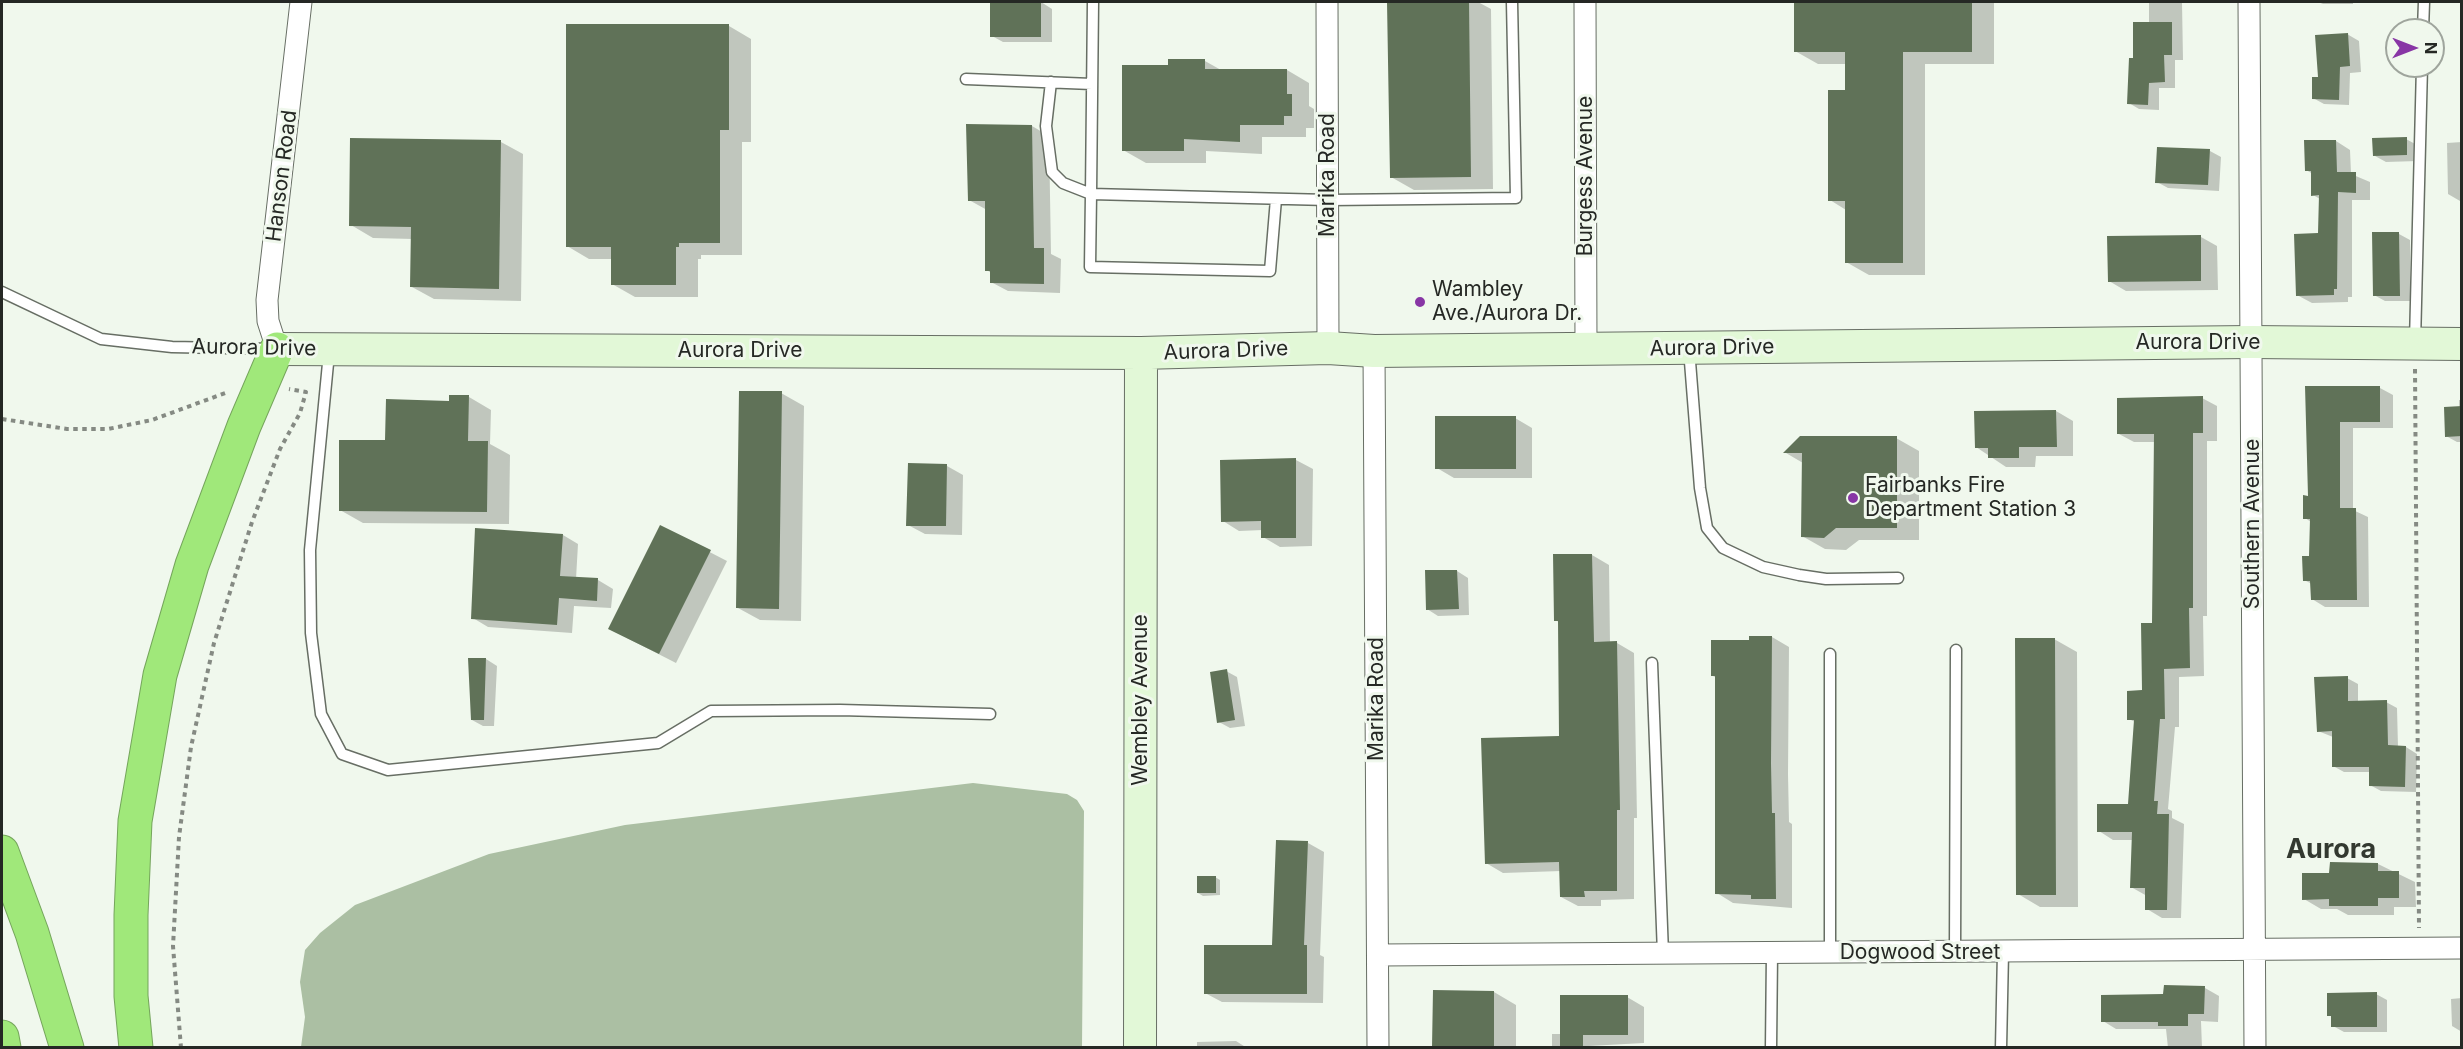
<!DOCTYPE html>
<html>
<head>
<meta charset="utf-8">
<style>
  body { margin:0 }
  #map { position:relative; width:2463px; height:1049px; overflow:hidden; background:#f0f8ed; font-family:Inter,sans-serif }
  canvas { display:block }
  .frame { position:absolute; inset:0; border:3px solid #252824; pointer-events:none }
  .north { position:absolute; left:2385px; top:18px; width:60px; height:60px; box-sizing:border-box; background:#f0f8ed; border:2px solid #9fa59d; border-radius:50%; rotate:90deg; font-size:16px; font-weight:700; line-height:24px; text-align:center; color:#252824 }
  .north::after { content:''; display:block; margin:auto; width:21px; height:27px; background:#8836a5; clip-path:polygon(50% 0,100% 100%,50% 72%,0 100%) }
</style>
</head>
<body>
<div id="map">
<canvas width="2463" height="1049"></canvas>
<div class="frame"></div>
<div class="north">N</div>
</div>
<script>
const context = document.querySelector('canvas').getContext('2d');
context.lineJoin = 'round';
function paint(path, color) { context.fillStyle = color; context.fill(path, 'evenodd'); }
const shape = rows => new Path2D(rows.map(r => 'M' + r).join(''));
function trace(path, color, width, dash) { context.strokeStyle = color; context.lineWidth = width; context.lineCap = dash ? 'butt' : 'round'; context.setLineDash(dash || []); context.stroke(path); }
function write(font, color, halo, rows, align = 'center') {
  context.font = font + ' Inter,sans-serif'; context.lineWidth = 6; context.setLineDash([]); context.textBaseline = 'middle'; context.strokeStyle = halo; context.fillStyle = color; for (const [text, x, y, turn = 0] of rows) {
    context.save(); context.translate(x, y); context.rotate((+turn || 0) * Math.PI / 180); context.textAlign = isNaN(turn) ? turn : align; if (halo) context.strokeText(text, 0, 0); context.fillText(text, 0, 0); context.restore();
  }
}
paint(shape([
  [973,783,1067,794,1077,800,1084,811,1082,1047,301,1047,305,1017,300,982,305,950,320,933,355,905,489,854,625,825]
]), '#abbfa3');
paint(shape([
  [1041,2,1052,9,1052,42,1003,42,992,36],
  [1389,2,1478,2,1491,9,1493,189,1414,190,1391,177],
  [1795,2,1994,2,1994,64,1925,64,1925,275,1869,275,1846,262,1846,210,1830,200,1847,91,1847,64,1818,64,1795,51],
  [2149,2,2187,2,2182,2,2183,60,2175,60,2175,88,2159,88,2159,110,2139,109,2129,103,2135,59,2149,23],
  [2318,2,2353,2,2353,4,2323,4],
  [729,26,751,39,751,142,742,142,742,255,701,255,701,259,698,259,698,297,635,297,612,284,612,259,589,259,567,246],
  [2347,34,2359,41,2361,72,2350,73,2349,105,2324,104,2313,98,2320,79],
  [1205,61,1221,70,1287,70,1309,83,1309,106,1314,109,1314,128,1306,128,1306,137,1262,137,1262,154,1206,151,1206,163,1146,163,1123,150,1169,66],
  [968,126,1032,126,1049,136,1051,254,1061,259,1060,293,1008,291,991,282,991,273,987,270,987,210,969,200],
  [2406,139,2417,145,2418,161,2386,162,2375,156],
  [2336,141,2350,150,2351,174,2370,182,2370,200,2352,200,2352,297,2348,297,2348,302,2312,303,2297,295,2319,235,2320,199,2313,195,2313,174,2306,170],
  [501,142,523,154,521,301,434,299,412,287,413,239,373,238,351,225],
  [2462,142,2462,200,2460,201,2448,194,2447,143],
  [2210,151,2221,157,2219,191,2168,188,2157,182],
  [2399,234,2410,240,2410,301,2385,301,2374,295],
  [2201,237,2217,246,2218,290,2126,291,2109,281],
  [2306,387,2380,388,2393,395,2393,428,2353,428,2353,510,2368,517,2369,607,2325,607,2312,599,2312,584,2304,580,2311,558,2311,522,2305,518,2309,497],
  [781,393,804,406,801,621,760,620,738,608],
  [451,396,469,397,491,410,490,444,510,455,509,524,363,523,340,510,386,442,450,403],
  [2202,398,2217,406,2217,441,2207,441,2207,616,2203,616,2204,676,2179,677,2179,727,2175,727,2168,809,2172,811,2172,818,2184,824,2181,918,2162,918,2147,909,2147,896,2131,887,2133,840,2113,840,2099,831,2129,805,2135,722,2129,719,2144,692,2154,624,2156,442,2134,442,2119,434],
  [2459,400,2462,400,2462,442,2457,442,2446,436,2459,408],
  [2056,411,2073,421,2073,456,2036,456,2035,467,2006,467,1976,447],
  [1515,418,1532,428,1532,478,1454,478,1437,468],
  [1896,438,1919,451,1919,540,1859,540,1846,550,1825,549,1802,536,1803,463,1786,453],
  [1296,460,1313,469,1312,546,1280,547,1263,537,1263,530,1239,531,1223,521,1221,461],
  [947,466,963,475,962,535,925,534,908,525],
  [661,527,727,561,676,663,627,638],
  [563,535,578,544,576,579,598,580,613,589,611,608,574,606,572,633,488,627,473,618],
  [1592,555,1609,565,1610,643,1617,643,1634,653,1637,818,1634,818,1634,899,1601,900,1601,906,1578,906,1561,897,1561,871,1503,873,1486,863,1560,737,1559,622,1555,620,1554,556],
  [1457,571,1468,578,1469,615,1438,616,1427,609,1427,572],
  [1772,637,1789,647,1788,774,1789,822,1792,824,1792,908,1733,903,1717,893,1717,678,1713,676,1751,641],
  [2054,639,2077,652,2078,907,2040,907,2018,894],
  [486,659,497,666,494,726,483,726,472,720],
  [1226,671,1237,677,1245,726,1230,728,1219,722],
  [2347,678,2358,684,2358,702,2386,702,2397,708,2398,747,2406,747,2417,754,2416,792,2381,791,2370,785,2371,772,2344,772,2333,766,2333,737,2318,731],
  [1308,843,1324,852,1320,955,1324,957,1323,1003,1222,1002,1205,993,1274,947],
  [2378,864,2415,882,2416,907,2394,907,2394,915,2348,915,2337,909,2321,909,2304,899,2331,874],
  [1215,877,1220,880,1220,895,1203,896,1198,893],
  [2205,988,2219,996,2218,1022,2201,1021,2202,1048,2168,1048,2166,1029,2116,1029,2103,1021,2165,996],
  [1434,992,1494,992,1516,1005,1516,1048,1434,1048],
  [2376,994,2387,1000,2387,1032,2344,1032,2333,1026,2333,1017,2328,1015],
  [1627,997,1644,1007,1644,1043,1552,1048,1552,1034,1562,1034],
  [2462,998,2462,1032,2452,1026,2451,999],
  [1236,1041,1247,1048,1197,1048,1197,1042]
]), '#0003');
paint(shape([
  [990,2,1041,2,1041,37,990,37],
  [1387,2,1469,2,1471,177,1390,178],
  [1794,2,1972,2,1972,52,1903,52,1903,263,1845,263,1845,201,1828,201,1828,90,1845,90,1845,52,1794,52],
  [2133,22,2172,22,2172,55,2164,55,2165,82,2149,83,2148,105,2127,104,2129,58,2133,58],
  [566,24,729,24,729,130,720,130,720,243,679,243,679,247,676,247,676,285,611,285,611,247,566,247],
  [2348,33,2350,66,2340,67,2339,100,2312,99,2312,77,2318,77,2315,35],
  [1168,59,1205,59,1205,69,1287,69,1287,94,1292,94,1292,116,1284,116,1284,125,1240,125,1240,142,1184,139,1184,151,1122,151,1122,65,1168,65],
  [966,124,1032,125,1034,248,1044,248,1044,284,990,283,990,271,985,271,985,201,968,201],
  [2407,137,2407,155,2373,156,2372,138],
  [350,138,501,140,499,289,410,287,411,227,349,226],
  [2304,140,2336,140,2337,172,2356,172,2356,193,2338,192,2337,289,2334,289,2334,295,2296,296,2294,234,2318,233,2319,195,2311,196,2311,171,2305,171],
  [2157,147,2210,149,2208,185,2155,183],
  [2372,232,2399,232,2400,296,2373,296],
  [2201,235,2201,281,2108,282,2107,236],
  [2305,386,2380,386,2380,422,2340,422,2340,508,2356,508,2357,600,2311,600,2310,581,2303,581,2302,556,2309,556,2310,519,2303,519,2303,495,2308,496],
  [739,391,782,391,779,609,736,608],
  [449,395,469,395,468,441,488,441,487,512,339,511,339,440,385,440,386,399,449,401],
  [2203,396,2203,433,2193,433,2193,608,2189,608,2190,668,2164,669,2165,719,2160,719,2154,801,2158,801,2157,814,2169,814,2167,910,2145,910,2145,888,2130,888,2132,832,2097,832,2097,804,2128,804,2134,720,2127,720,2127,691,2142,690,2141,623,2152,623,2154,434,2117,434,2117,398],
  [2462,406,2462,436,2445,437,2444,407],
  [2056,410,2057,447,2019,447,2019,458,1988,458,1988,448,1975,448,1974,411],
  [1435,416,1516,416,1516,469,1435,469],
  [1800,436,1897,436,1897,528,1836,528,1824,538,1801,537,1802,453,1783,453],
  [1296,458,1296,538,1261,538,1261,521,1221,522,1220,460],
  [908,463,947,464,946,526,906,526],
  [660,525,711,550,659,654,608,629],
  [475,528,563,534,560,576,598,578,597,601,559,598,557,625,471,619],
  [1553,554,1592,554,1594,642,1617,641,1620,810,1617,810,1617,891,1584,891,1585,897,1560,897,1559,862,1485,864,1481,738,1559,736,1558,621,1554,621],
  [1425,570,1457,570,1459,609,1426,610],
  [1749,636,1772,636,1771,763,1772,813,1775,813,1776,899,1751,899,1751,895,1715,894,1715,676,1711,676,1711,640,1749,640],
  [2015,638,2055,638,2056,895,2016,895],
  [468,658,486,658,484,720,471,720],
  [1227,669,1235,720,1217,723,1210,672],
  [2348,676,2348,701,2387,700,2388,745,2406,746,2405,787,2369,786,2369,767,2332,767,2332,731,2317,732,2314,677],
  [1276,840,1308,841,1304,945,1307,945,1307,994,1204,994,1204,945,1272,945],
  [2330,862,2378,863,2378,871,2399,871,2399,898,2378,898,2378,906,2329,906,2329,899,2302,900,2302,873,2329,873],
  [1197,876,1216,876,1216,893,1197,893],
  [2164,985,2205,986,2204,1014,2188,1014,2188,1026,2158,1026,2158,1022,2101,1022,2101,995,2163,994],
  [1433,990,1494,991,1494,1047,1432,1047],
  [2377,992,2377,1027,2331,1027,2331,1016,2327,1016,2327,993],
  [1560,995,1628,995,1628,1035,1583,1035,1583,1047,1560,1047]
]), '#607258');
const lane = shape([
  [1093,2,1091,194,1328,200,1516,198,1512,2],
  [2423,30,2424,2],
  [966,79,1092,84],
  [1051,82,1046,126,1052,172,1063,183,1091,194,1090,267,1270,271,1276,199],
  [2,292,101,339,172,347,273,349],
  [2415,342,2422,66],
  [1689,349,1700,488,1707,528,1723,548,1763,567,1799,575,1826,579,1898,578],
  [329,353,310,550,311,633,321,714,342,754,388,770,658,743,711,711,840,710,990,714],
  [1830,654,1830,953],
  [1652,663,1663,954],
  [1955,953,1956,650],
  [1771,1048,1772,953],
  [2001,1048,2003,952]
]);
const street = shape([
  [1327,2,1328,348],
  [1585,2,1586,350],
  [2249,2,2255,1048],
  [277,349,268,321,267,300,301,2],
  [1374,351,1378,1048],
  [1379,955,2462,948]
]);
const secondary = shape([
  [277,349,1141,353,1328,348,1374,351,2251,342,2462,344],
  [1140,1048,1141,353]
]);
const highway = shape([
  [2,852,32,933,67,1048],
  [2,1037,4,1048],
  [136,1048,131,996,131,915,135,821,160,675,192,565,244,426,277,349]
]);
trace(lane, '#676e64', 13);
trace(street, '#676e64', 23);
trace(secondary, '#676e64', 34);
trace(highway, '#75a55c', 35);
trace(shape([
  [2415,369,2419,928],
  [2,419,67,429,108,429,152,420,228,392],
  [181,1048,173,946,179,837,191,747,214,643,252,522,280,449,300,413,306,392,289,389]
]), '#858a83', 4, [4.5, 4.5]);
trace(lane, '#fff', 10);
trace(street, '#fff', 21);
trace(secondary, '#e2f8d7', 32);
trace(highway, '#a0e87a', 33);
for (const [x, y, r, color] of [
  [1420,302,6,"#8836a5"],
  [1853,498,6,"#8836a5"]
]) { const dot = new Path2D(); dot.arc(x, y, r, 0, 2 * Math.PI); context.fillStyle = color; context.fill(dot); trace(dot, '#f0f8ed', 2); }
write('21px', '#252824', '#f0f8ed', [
  ["Marika Road",1328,175,-90],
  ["Hanson Road",282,176,-83],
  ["Burgess Avenue",1586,176,-90],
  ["Aurora Drive",2198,343],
  ["Aurora Drive",254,348,1],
  ["Aurora Drive",1712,348,-1],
  ["Aurora Drive",740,351],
  ["Aurora Drive",1226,351,-2],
  ["Southern Avenue",2253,524,-90],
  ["Marika Road",1377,699,-90],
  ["Wembley Avenue",1141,700,-90],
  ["Dogwood Street",1920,953]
]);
write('21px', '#252824', '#f0f8ed', [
  ["Wambley",1432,290],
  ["Ave./Aurora Dr.",1432,314],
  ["Fairbanks Fire",1865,486],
  ["Department Station 3",1865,510]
], 'left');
write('bold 27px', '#333930', '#f0f8ed', [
  ["Aurora",2331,850]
]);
</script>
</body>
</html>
